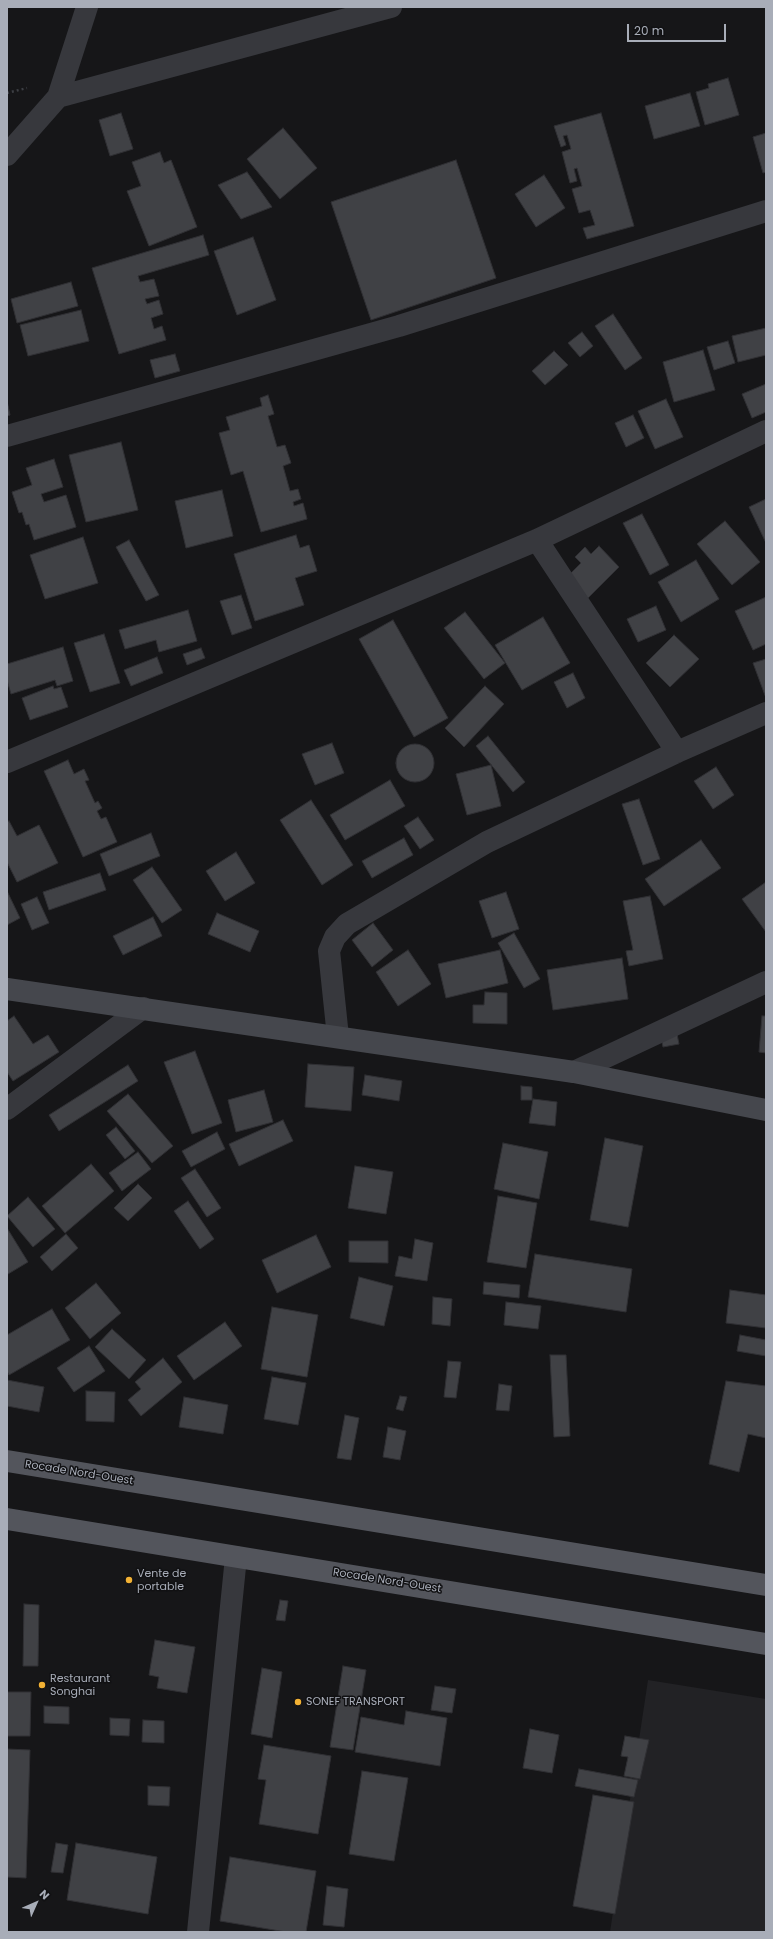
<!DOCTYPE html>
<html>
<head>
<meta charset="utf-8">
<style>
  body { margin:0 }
  #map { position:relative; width:773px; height:1939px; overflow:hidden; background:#161618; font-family:Poppins,sans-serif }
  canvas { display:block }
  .frame { position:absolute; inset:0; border:8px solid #a8adb8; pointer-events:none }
  .north { position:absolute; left:16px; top:1883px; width:40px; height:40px; -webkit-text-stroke:3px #111113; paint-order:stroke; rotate:45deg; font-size:11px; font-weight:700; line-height:16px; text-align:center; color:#a8adb8 }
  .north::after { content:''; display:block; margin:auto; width:14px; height:18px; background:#a8adb8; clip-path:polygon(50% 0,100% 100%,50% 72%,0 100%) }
  .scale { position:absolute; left:627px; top:24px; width:99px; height:18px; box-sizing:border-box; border:2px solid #a8adb8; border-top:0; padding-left:5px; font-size:12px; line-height:14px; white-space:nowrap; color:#a8adb8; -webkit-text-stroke:3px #111113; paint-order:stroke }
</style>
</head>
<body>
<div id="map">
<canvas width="773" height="1939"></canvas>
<div class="frame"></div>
<div class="north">N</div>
<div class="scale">20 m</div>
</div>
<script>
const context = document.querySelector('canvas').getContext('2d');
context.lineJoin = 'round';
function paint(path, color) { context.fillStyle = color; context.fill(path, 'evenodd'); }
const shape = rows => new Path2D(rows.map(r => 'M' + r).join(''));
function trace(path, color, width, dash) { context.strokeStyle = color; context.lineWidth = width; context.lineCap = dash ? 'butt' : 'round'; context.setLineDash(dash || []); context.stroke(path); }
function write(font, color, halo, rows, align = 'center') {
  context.font = font + ' Poppins,sans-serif'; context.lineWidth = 3; context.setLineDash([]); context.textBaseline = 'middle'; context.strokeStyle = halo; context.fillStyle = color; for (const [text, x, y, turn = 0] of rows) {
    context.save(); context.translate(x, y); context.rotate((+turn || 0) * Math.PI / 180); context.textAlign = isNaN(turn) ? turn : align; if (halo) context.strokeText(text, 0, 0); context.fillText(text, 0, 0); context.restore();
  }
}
paint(shape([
  [648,1680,766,1699,766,1932,610,1932]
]), '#222225');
const building = shape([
  [728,78,739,115,705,125,696,92,709,88,708,84,728,78],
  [690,93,700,126,654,139,645,106,690,93],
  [121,113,133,149,110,156,99,120,121,113],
  [601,113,634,226,587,239,583,228,595,225,590,210,579,213,572,189,582,186,577,168,574,169,577,181,570,183,562,152,571,149,567,135,563,136,566,145,561,147,554,126,601,113],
  [283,128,317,168,280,199,247,159,283,128],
  [766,133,766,172,763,173,753,137,766,133],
  [160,152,164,163,171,160,197,227,149,246,127,191,141,186,132,162,160,152],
  [456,160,496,278,371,320,331,202,456,160],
  [247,172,272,207,241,219,218,185,247,172],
  [544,175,565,208,536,227,515,194,544,175],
  [203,235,209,255,138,276,140,282,154,279,159,296,145,299,147,304,159,300,163,314,151,318,154,329,162,326,166,340,119,354,92,268,203,235],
  [253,237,276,300,237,315,214,251,253,237],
  [71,282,78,306,17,323,11,299,71,282],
  [81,310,89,341,28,356,20,325,81,310],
  [613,314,642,358,625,370,595,326,613,314],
  [766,328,766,355,738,362,732,336,766,328],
  [582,332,593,346,580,357,568,343,582,332],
  [728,341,735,363,714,370,707,347,728,341],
  [703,350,715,390,674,402,663,362,703,350],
  [554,351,568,365,545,385,532,371,554,351],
  [175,354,180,371,155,378,150,360,175,354],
  [766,384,766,412,752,418,742,394,766,384],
  [268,395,274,414,268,416,277,447,285,445,291,463,283,466,290,491,298,489,301,499,293,502,294,506,303,503,307,519,261,532,243,471,231,475,219,433,230,430,226,417,262,406,260,398,268,395],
  [666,399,683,437,655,449,638,411,666,399],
  [7,401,10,415,7,416,7,401],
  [633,415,644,438,626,447,615,423,633,415],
  [121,442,138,510,86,522,69,455,121,442],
  [54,459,63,487,41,494,44,502,66,495,76,527,34,540,29,524,26,525,22,512,19,513,12,492,32,485,26,468,54,459],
  [222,490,233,536,186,548,175,501,222,490],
  [766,499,766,543,749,507,766,499],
  [642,514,669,565,650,575,623,523,642,514],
  [725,521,760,562,732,585,697,544,725,521],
  [296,535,300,548,309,545,317,571,295,578,304,605,255,621,234,554,296,535],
  [83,537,98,583,45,599,30,555,83,537],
  [129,540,159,595,146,601,116,547,129,540],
  [599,546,619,567,588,598,567,577,581,563,575,557,585,547,591,554,599,546],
  [696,560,719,599,681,622,658,582,696,560],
  [241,595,252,628,232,635,220,601,241,595],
  [766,597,766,644,753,650,735,611,766,597],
  [656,606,666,630,638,642,627,619,656,606],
  [188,610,197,641,159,652,156,640,125,649,119,630,188,610],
  [465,612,505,663,484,679,444,628,465,612],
  [543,617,570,663,522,690,495,645,543,617],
  [393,620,448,718,414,737,359,639,393,620],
  [104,634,120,683,90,692,74,643,104,634],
  [674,635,699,659,670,687,646,663,674,635],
  [63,647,73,681,57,686,55,680,11,694,7,680,7,664,63,647],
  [201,648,205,658,187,665,183,654,201,648],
  [157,657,163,673,131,686,124,670,157,657],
  [766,659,766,698,753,663,766,659],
  [573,673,585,698,567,708,554,682,573,673],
  [53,686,54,689,61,687,68,707,30,720,22,698,53,686],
  [485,686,504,704,464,747,445,728,485,686],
  [488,736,525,782,513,792,476,746,488,736],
  [332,743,344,773,315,785,302,754,332,743],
  '396 763a19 19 0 1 1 38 0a19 19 0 1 1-38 0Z',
  [68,760,74,774,84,769,89,780,85,781,95,803,98,801,102,808,97,811,101,819,106,817,117,842,83,857,44,771,68,760],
  [491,765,501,806,467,815,456,774,491,765],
  [716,767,734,795,713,809,694,781,716,767],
  [390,780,405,806,345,840,330,815,390,780],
  [639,799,660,859,643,865,622,804,639,799],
  [311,800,353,865,322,885,280,820,311,800],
  [418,817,434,840,420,849,404,826,418,817],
  [9,821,17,836,39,825,58,863,17,882,7,862,7,822,9,821],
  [151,833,160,856,109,876,100,854,151,833],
  [404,838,413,855,372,878,362,861,404,838],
  [701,840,721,868,664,906,645,879,701,840],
  [236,852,255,883,225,901,206,871,236,852],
  [152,867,182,910,162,923,133,880,152,867],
  [100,873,106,890,49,910,43,892,100,873],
  [766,882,766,932,742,899,766,882],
  [7,891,20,918,7,925,7,891],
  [506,892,519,929,492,938,479,901,506,892],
  [650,896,663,959,629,966,626,951,633,950,623,901,650,896],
  [37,897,49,923,32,930,21,904,37,897],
  [217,913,259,931,250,952,208,934,217,913],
  [153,917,162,936,123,955,113,936,153,917],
  [373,923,393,950,372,967,352,940,373,923],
  [514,933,540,979,524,988,498,943,514,933],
  [408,950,431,984,398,1006,376,972,408,950],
  [500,950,508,983,446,998,438,964,500,950],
  [622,958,628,999,553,1010,547,970,622,958],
  [485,992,507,993,507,1024,473,1023,473,1005,484,1005,485,992],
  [14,1016,33,1044,48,1035,59,1052,13,1081,7,1072,7,1021,14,1016],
  [762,1016,766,1016,766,1053,759,1052,762,1016],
  [676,1029,679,1044,663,1047,660,1032,676,1029],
  [195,1051,222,1123,192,1134,164,1062,195,1051],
  [308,1064,354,1067,351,1111,305,1107,308,1064],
  [128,1065,138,1081,59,1131,49,1115,128,1065],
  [365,1075,402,1081,399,1101,362,1095,365,1075],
  [521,1086,532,1087,532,1100,521,1100,521,1086],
  [264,1090,273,1122,236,1132,228,1100,264,1090],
  [128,1094,173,1146,152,1163,107,1111,128,1094],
  [533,1099,557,1102,555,1126,529,1123,533,1099],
  [283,1120,293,1141,239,1166,229,1144,283,1120],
  [116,1127,135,1151,125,1159,106,1135,116,1127],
  [217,1132,225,1149,191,1167,182,1151,217,1132],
  [605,1138,643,1146,628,1227,590,1220,605,1138],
  [503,1143,548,1152,539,1199,494,1189,503,1143],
  [138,1152,151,1169,122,1191,109,1173,138,1152],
  [91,1164,114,1191,65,1233,42,1206,91,1164],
  [355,1166,393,1172,386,1214,348,1208,355,1166],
  [195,1169,221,1208,207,1217,181,1178,195,1169],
  [138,1184,152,1198,128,1221,114,1208,138,1184],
  [498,1196,537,1203,526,1268,487,1262,498,1196],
  [28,1197,55,1229,33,1247,7,1216,28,1197],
  [188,1201,214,1239,200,1249,174,1211,188,1201],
  [7,1228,28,1262,8,1274,7,1273,7,1228],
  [66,1234,78,1248,52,1271,40,1257,66,1234],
  [316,1235,331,1267,277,1293,262,1260,316,1235],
  [415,1239,433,1243,427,1281,395,1276,399,1256,412,1259,415,1239],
  [349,1241,388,1241,388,1263,349,1262,349,1241],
  [535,1254,632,1269,626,1312,528,1297,535,1254],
  [359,1277,393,1286,384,1326,350,1318,359,1277],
  [484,1282,520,1285,519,1298,483,1294,484,1282],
  [96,1283,121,1313,90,1339,65,1308,96,1283],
  [730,1290,766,1295,766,1328,726,1323,730,1290],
  [433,1297,452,1299,450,1326,432,1324,433,1297],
  [506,1302,541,1306,538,1329,504,1325,506,1302],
  [272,1307,318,1315,307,1377,261,1369,272,1307],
  [52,1309,70,1340,9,1375,7,1371,7,1335,52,1309],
  [225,1322,242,1346,194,1380,177,1356,225,1322],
  [112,1329,146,1360,129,1379,95,1347,112,1329],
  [740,1335,766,1340,766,1356,737,1351,740,1335],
  [89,1346,105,1371,74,1392,57,1368,89,1346],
  [550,1355,566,1355,570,1436,554,1437,550,1355],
  [163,1358,182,1382,141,1416,128,1400,141,1389,135,1382,163,1358],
  [448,1361,461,1362,456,1398,444,1397,448,1361],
  [272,1377,306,1383,298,1425,264,1419,272,1377],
  [7,1380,44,1387,39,1412,7,1406,7,1380],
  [726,1381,766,1386,766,1438,748,1434,739,1472,709,1464,726,1381],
  [499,1384,512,1386,509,1411,496,1410,499,1384],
  [86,1391,115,1392,114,1422,86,1421,86,1391],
  [400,1396,407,1397,403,1411,396,1409,400,1396],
  [184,1397,228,1405,223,1434,179,1427,184,1397],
  [345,1415,359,1418,351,1460,337,1458,345,1415],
  [388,1427,406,1431,400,1460,383,1457,388,1427],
  [280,1600,288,1601,285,1621,276,1620,280,1600],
  [24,1604,39,1605,38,1666,23,1666,24,1604],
  [155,1640,195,1647,187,1693,157,1688,159,1677,149,1675,155,1640],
  [343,1666,366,1670,353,1750,330,1747,343,1666],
  [262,1668,282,1672,272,1738,251,1734,262,1668],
  [435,1686,456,1689,452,1713,431,1710,435,1686],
  [7,1692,31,1692,30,1736,7,1736,7,1692],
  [44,1706,69,1707,69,1724,44,1723,44,1706],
  [406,1711,447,1718,440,1766,355,1752,361,1717,404,1725,406,1711],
  [110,1718,130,1719,129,1736,110,1735,110,1718],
  [143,1720,164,1721,164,1743,142,1742,143,1720],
  [530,1729,559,1735,552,1773,523,1768,530,1729],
  [625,1736,649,1740,640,1779,624,1776,628,1757,621,1756,625,1736],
  [264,1745,331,1756,318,1834,259,1824,266,1780,258,1779,264,1745],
  [7,1749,30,1750,26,1878,7,1877,7,1749],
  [579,1769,638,1780,634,1797,575,1786,579,1769],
  [362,1771,408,1778,394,1861,349,1854,362,1771],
  [148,1786,170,1787,169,1806,148,1805,148,1786],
  [593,1795,634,1802,615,1914,573,1906,593,1795],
  [56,1843,68,1845,63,1873,51,1872,56,1843],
  [76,1843,157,1857,148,1914,67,1900,76,1843],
  [230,1857,316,1871,306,1932,286,1932,220,1921,230,1857],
  [327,1886,348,1889,344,1927,323,1925,327,1886]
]);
paint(building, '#404145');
trace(building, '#303034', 1);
trace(shape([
  [7,93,27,88]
]), '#3d3f44', 2.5, [2, 3]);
trace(shape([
  [58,97,391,7],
  [7,155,58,97,87,7],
  [7,436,399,326,766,211],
  [537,540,677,752],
  [7,762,537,540,766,431],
  [338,1037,329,951,335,937,347,924,487,842,677,752,766,713],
  [574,1072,766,982],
  [7,1109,143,1008],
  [198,1932,236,1557]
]), '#37383d', 22);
trace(shape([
  [7,989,574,1072,766,1110]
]), '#45474d', 22);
trace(shape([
  [7,1461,766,1585],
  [7,1519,766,1644]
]), '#53555c', 22);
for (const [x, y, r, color] of [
  [129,1580,4,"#f2b134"],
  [42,1685,4,"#f2b134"],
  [298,1702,4,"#f2b134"]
]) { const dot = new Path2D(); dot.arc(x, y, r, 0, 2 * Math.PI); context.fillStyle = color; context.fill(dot); trace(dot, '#111113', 1.5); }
write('11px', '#a8adb8', '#111113', [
  ["Rocade Nord-Ouest",79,1473,9],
  ["Rocade Nord-Ouest",387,1581,9]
]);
write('11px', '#a8adb8', '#111113', [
  ["Vente de",137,1574],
  ["portable",137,1587],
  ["Restaurant",50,1679],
  ["Songhai",50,1692],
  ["SONEF TRANSPORT",306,1702]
], 'left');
</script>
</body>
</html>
